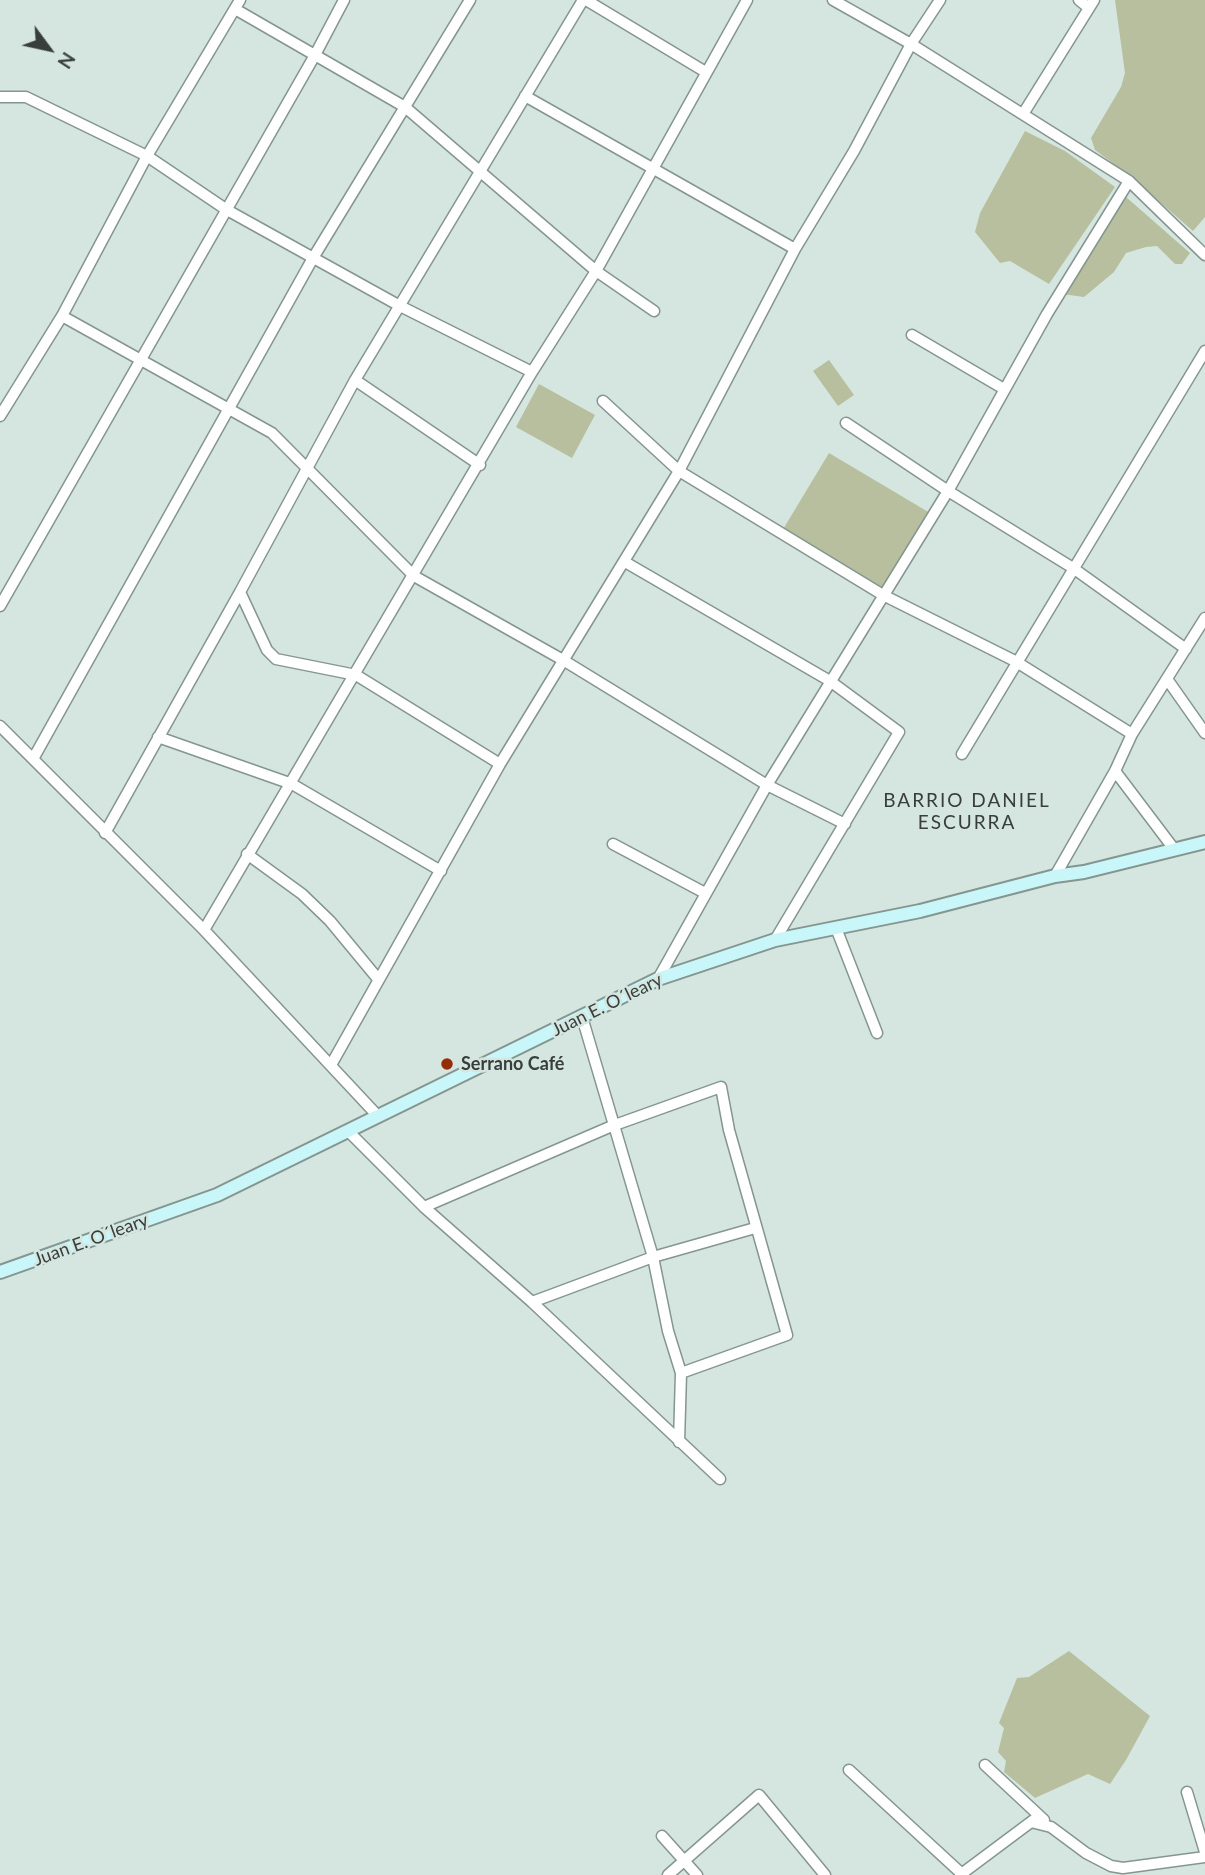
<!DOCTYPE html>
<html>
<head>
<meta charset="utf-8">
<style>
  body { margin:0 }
  #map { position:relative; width:1205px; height:1875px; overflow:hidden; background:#d4e6df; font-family:Lato,sans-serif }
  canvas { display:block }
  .north { position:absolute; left:14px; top:14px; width:70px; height:70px; -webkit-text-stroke:5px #d4e6df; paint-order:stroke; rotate:123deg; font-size:19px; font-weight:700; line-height:28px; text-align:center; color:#383e3c }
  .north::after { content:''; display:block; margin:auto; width:24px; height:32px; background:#383e3c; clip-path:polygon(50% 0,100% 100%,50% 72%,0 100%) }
</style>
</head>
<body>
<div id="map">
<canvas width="1205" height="1875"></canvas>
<div class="north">N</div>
</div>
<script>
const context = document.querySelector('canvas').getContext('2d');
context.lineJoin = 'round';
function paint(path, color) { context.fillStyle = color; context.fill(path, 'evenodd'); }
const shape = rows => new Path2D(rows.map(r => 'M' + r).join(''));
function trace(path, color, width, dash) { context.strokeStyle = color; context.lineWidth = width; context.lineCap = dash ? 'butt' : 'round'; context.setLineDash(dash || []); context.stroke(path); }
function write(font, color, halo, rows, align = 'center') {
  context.font = font + ' Lato,sans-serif'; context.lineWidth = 5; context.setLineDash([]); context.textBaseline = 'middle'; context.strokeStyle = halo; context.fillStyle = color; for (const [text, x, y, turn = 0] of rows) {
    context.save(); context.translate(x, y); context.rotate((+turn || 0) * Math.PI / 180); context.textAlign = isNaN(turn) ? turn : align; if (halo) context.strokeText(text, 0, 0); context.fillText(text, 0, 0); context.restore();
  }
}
paint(shape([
  [1115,0,1205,0,1205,217,1193,231,1130,176,1095,150,1091,138,1121,87,1125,73],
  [1025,131,1065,151,1115,187,1049,284,1010,261,1000,263,975,232,980,213],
  [1126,197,1190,253,1182,264,1175,264,1157,246,1146,247,1126,253,1114,272,1084,297,1062,294],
  [829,360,854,395,838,406,813,371],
  [539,384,595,415,572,458,516,427],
  [829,453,930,513,882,591,782,531],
  [1069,1651,1150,1716,1126,1760,1110,1784,1088,1774,1035,1798,1004,1772,1006,1761,998,1752,1004,1728,999,1723,1017,1678,1029,1677]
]), '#b7bf9e');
const street = shape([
  [586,0,704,71],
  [833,0,911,44,1129,181,1205,255],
  [1079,0,1089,8],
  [235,9,405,107,596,271,654,311],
  [525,96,795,249],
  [0,97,26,97,147,156,227,210,400,306,532,372],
  [1023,114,1094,0],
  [62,316,272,433,414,576,563,660,767,785,845,824],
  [912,335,1004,389],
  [355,380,480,465],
  [603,401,679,471,883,595,1015,661,1132,734],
  [0,416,62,316,147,156,240,0],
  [846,423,948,491,1073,568,1186,649],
  [625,562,830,681,899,732,775,940],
  [0,606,315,55,344,0],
  [1167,679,1205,733],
  [0,726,204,930,376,1114],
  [158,737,292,784,441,871],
  [962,754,1205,351],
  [33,759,313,258,470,0],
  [500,764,356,675,276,659,267,650,240,592,355,380,583,0],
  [1115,771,1174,849],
  [105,833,240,592],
  [613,844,705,893],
  [247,854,302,894,330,921,378,979],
  [1055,876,1115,771,1132,734,1205,618],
  [836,928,877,1033],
  [204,930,532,372,596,271,747,0],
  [658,979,767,785,948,491,1047,314,1129,181],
  [582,1017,653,1257,668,1331,681,1373,679,1442],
  [331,1065,500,764,679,471,795,249,854,151,911,44,940,0],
  [348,1131,424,1207,532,1302,720,1479],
  [424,1207,612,1126,721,1087,729,1130,787,1335,681,1373],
  [532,1302,653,1257,755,1228],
  [985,1765,1044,1820],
  [849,1770,962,1874],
  [1187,1792,1205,1852],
  [1031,1822,1051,1827,1086,1853,1111,1866,1123,1868,1205,1857],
  [662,1836,697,1875],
  [668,1875,759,1795,825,1875],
  [960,1875,1039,1816]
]);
const secondary = shape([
  [0,1272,217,1195,658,979,775,940,920,911,1055,876,1084,872,1205,842]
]);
trace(street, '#85958f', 13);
trace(secondary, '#85958f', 16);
trace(street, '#fff', 10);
trace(secondary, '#c9f7f9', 12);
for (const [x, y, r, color] of [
  [447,1064,7,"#942d08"]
]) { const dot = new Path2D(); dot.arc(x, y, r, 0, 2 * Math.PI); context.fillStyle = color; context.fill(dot); trace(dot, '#d4e6df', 2.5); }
write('18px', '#383e3c', '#d4e6df', [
  ["Juan E. O´leary",607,1005,-26],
  ["Juan E. O´leary",91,1240,-20]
]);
write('bold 18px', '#383e3c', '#d4e6df', [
  ["Serrano Café",461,1064]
], 'left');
context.letterSpacing = '2px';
write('19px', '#383e3c', '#d4e6df', [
  ["BARRIO DANIEL",967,801],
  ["ESCURRA",967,823]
]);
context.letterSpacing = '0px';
</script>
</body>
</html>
